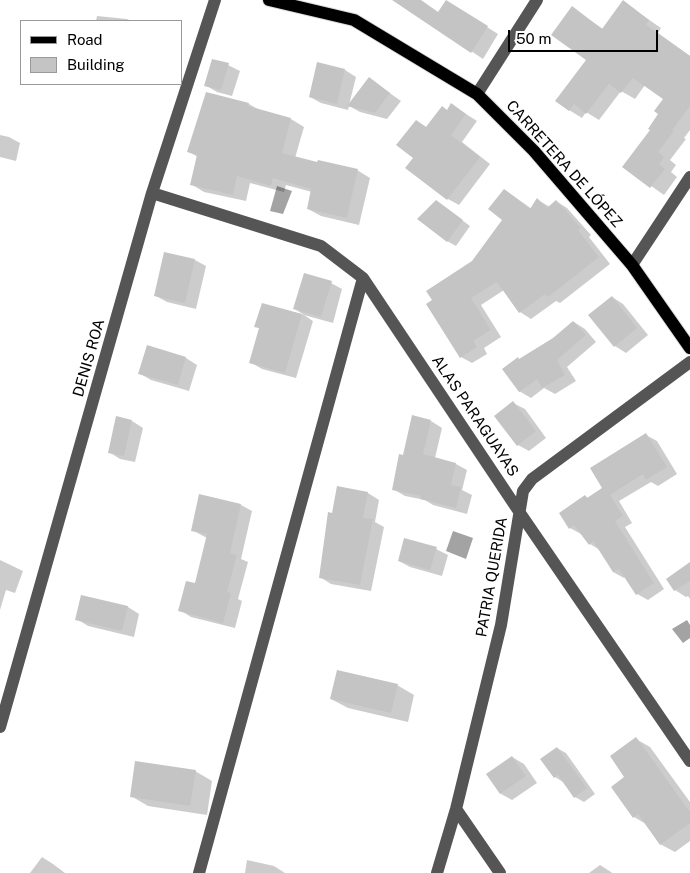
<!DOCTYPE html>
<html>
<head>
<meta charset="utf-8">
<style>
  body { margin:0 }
  #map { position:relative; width:690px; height:873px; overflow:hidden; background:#fff; font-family:"Public Sans",sans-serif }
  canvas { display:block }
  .legend { position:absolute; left:20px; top:20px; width:162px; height:65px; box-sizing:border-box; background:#fff; border:1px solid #999; margin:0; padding:6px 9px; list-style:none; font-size:15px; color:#000 }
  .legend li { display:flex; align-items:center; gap:10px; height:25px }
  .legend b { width:25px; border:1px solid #999 }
  .scale { position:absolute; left:508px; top:30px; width:150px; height:22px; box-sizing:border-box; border:2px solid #000; border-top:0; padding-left:6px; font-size:15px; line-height:18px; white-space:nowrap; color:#000; -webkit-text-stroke:4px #fff; paint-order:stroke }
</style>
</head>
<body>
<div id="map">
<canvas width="690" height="873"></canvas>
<ul class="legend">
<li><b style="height:6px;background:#000"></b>Road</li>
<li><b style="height:14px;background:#c4c4c4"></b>Building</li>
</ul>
<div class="scale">50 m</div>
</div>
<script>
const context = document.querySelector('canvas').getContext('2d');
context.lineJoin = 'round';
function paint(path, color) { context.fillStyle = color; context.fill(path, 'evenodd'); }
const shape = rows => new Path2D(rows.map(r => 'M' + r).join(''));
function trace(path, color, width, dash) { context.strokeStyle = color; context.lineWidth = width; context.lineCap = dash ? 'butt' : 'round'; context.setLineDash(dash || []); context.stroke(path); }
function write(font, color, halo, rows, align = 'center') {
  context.font = font + ' "Public Sans",sans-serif'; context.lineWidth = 4; context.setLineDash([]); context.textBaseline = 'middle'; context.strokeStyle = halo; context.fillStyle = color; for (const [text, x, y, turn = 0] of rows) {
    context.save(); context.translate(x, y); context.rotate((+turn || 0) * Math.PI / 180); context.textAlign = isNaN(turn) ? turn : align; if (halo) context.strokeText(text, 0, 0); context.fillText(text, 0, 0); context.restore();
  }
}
paint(shape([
  [277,186,292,191,283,214,270,211],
  [453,531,473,538,466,559,446,551],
  [687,620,690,625,690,638,683,643,672,629]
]), '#a3a3a3');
paint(shape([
  [406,0,420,0,439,13,457,8,498,34,483,59,402,5],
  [623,2,661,28,658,33,690,56,690,130,684,138,686,139,670,160,676,165,671,172,677,177,664,195,624,167,652,130,660,114,665,98,645,85,635,99,621,91,599,120,586,112,582,118,569,110,587,60,572,8,603,29],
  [97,16,127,19,131,21,96,21],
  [318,64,345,70,356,77,349,105,370,79,401,101,387,119,360,112,349,106,348,110,321,103,310,97],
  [228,65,240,71,232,96,217,92,205,85],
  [207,94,249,104,261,111,291,119,304,127,295,158,318,164,357,170,370,178,359,225,321,216,308,209,312,192,286,185,284,192,250,183,246,201,204,192,191,184,198,157,189,152],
  [452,105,477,121,462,142,490,164,459,205,448,199,414,157,416,121,428,128,447,111],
  [0,135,9,137,20,143,16,161,0,157],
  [505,190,532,209,538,200,550,207,556,201,567,208,591,235,589,237,610,264,560,303,556,301,531,319,520,312,504,290,481,305,501,337,484,348,487,354,472,363,461,357,473,262,504,220],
  [436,201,470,226,456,246,447,241],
  [165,253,195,260,206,266,196,309,167,302,156,296],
  [331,283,342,289,333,323,304,315,295,309],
  [612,297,623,304,648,335,626,353,615,346],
  [262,304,304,315,313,321,296,378,262,369,250,362,260,329,256,326],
  [574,322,585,329,596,342,567,367,576,381,555,394,544,388,531,398,519,391,519,360,554,339],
  [186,358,197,365,189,391,151,380,139,373],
  [513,403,525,409,546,438,529,451,518,445],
  [132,421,143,428,135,462,120,459,109,452],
  [431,421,442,428,435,458,456,464,467,470,462,490,472,495,467,514,433,505,425,500,405,496,393,489,404,457],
  [646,435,657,441,677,474,658,486,651,482,619,501,632,523,625,527,664,589,648,600,637,594,625,577,624,578,613,572,600,550,590,544,581,534,570,528,585,496,588,498,603,488],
  [368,493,379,500,375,522,384,527,371,591,331,584,320,577,333,514],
  [241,505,252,511,241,559,248,562,238,599,242,601,235,628,191,617,180,610,195,585,207,538,192,530],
  [436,549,448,555,442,576,410,567,399,561],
  [0,560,23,571,15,593,6,590,0,610],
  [690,563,690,599,688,596,686,597,675,590,668,579],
  [82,596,128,607,139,614,134,637,88,626,77,619],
  [397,685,414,695,408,722,348,708,331,699],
  [636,739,650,747,690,802,690,841,675,852,660,844,646,824,634,817,626,777],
  [557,748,566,753,595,794,584,802,575,797,563,782,555,777],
  [512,757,524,764,537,783,512,800,501,794],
  [195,771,212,781,207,815,148,806,131,796],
  [42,857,53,864,65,873,30,873],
  [247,860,274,866,285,873,245,873],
  [600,865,611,872,612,873,589,873]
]), '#0003');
paint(shape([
  [392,0,421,0,438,12,446,0,488,26,471,53],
  [623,0,649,20,646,25,690,56,690,106,672,130,674,131,658,152,664,157,659,164,665,169,650,188,622,167,650,130,648,129,658,114,654,111,663,99,633,78,621,93,609,84,586,114,574,104,569,111,555,101,586,60,551,35,572,6,602,29],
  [212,59,229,63,221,90,204,86],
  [317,62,345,69,337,104,309,97],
  [369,77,390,93,375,113,347,106],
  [206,92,249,103,248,106,291,118,282,153,317,162,318,160,358,169,347,218,307,209,311,189,273,178,271,186,237,176,233,195,190,185,197,155,187,152],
  [451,103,466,114,451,135,480,157,447,200,405,168,413,158,396,145,416,120,426,127,442,106,447,110],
  [504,189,530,209,537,198,547,208,556,200,581,228,578,230,599,257,548,297,545,294,519,313,497,282,471,298,491,330,473,341,477,347,460,358,426,304,432,300,426,291,472,261,502,220,488,209],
  [436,200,463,220,447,242,417,219],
  [164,252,195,259,185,303,154,296],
  [304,273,332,281,321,317,293,309],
  [612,296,637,328,614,347,588,315],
  [262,303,302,314,285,373,249,363,259,328,254,327],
  [573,321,586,335,557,360,565,375,542,388,537,379,519,392,502,369,518,357,519,359,553,338],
  [147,345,186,357,178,385,138,374],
  [513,401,536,431,517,446,494,416],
  [412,415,431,420,423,454,456,463,451,485,461,487,456,508,420,499,421,496,392,490,399,454,403,455],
  [116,416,132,420,124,456,108,453],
  [646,433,667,467,646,480,643,474,610,495,623,516,615,521,654,583,636,595,619,569,613,572,593,541,589,545,574,525,569,529,559,513,585,495,587,498,602,488,590,468],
  [337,486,368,492,363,518,373,519,360,585,319,578,328,512,332,513],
  [199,494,241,504,230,553,237,555,227,592,231,593,223,623,178,611,186,581,195,583,207,534,191,531],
  [404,538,437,547,430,570,398,561],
  [690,562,690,581,674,591,666,579],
  [81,595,128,606,122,631,75,620],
  [337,670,398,684,391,713,330,699],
  [636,737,690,812,690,823,660,845,638,814,633,818,611,787,624,777,610,756],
  [557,747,587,788,574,798,558,775,554,778,540,759],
  [512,756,526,776,500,794,486,774],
  [135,761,196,770,190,806,130,797]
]), '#c4c4c4');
const major = shape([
  [269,0,354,20,477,94,534,151,632,265,690,348]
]);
trace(major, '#dbdbdb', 14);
trace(shape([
  [477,94,537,0],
  [152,193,321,246,363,278,520,513,690,761],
  [632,265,690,177],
  [0,727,152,193,215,0],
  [456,809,500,873],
  [199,873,363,278],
  [437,873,456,809,501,625,523,491,532,479,690,362]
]), '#555', 12);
trace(major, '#000', 12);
write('15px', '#000', '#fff', [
  ["CARRETERA DE LÓPEZ",564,164,48],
  ["DENIS ROA",89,358,-74],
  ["ALAS PARAGUAYAS",475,416,56],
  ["PATRIA QUERIDA",492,577,-80]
]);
</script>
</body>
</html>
